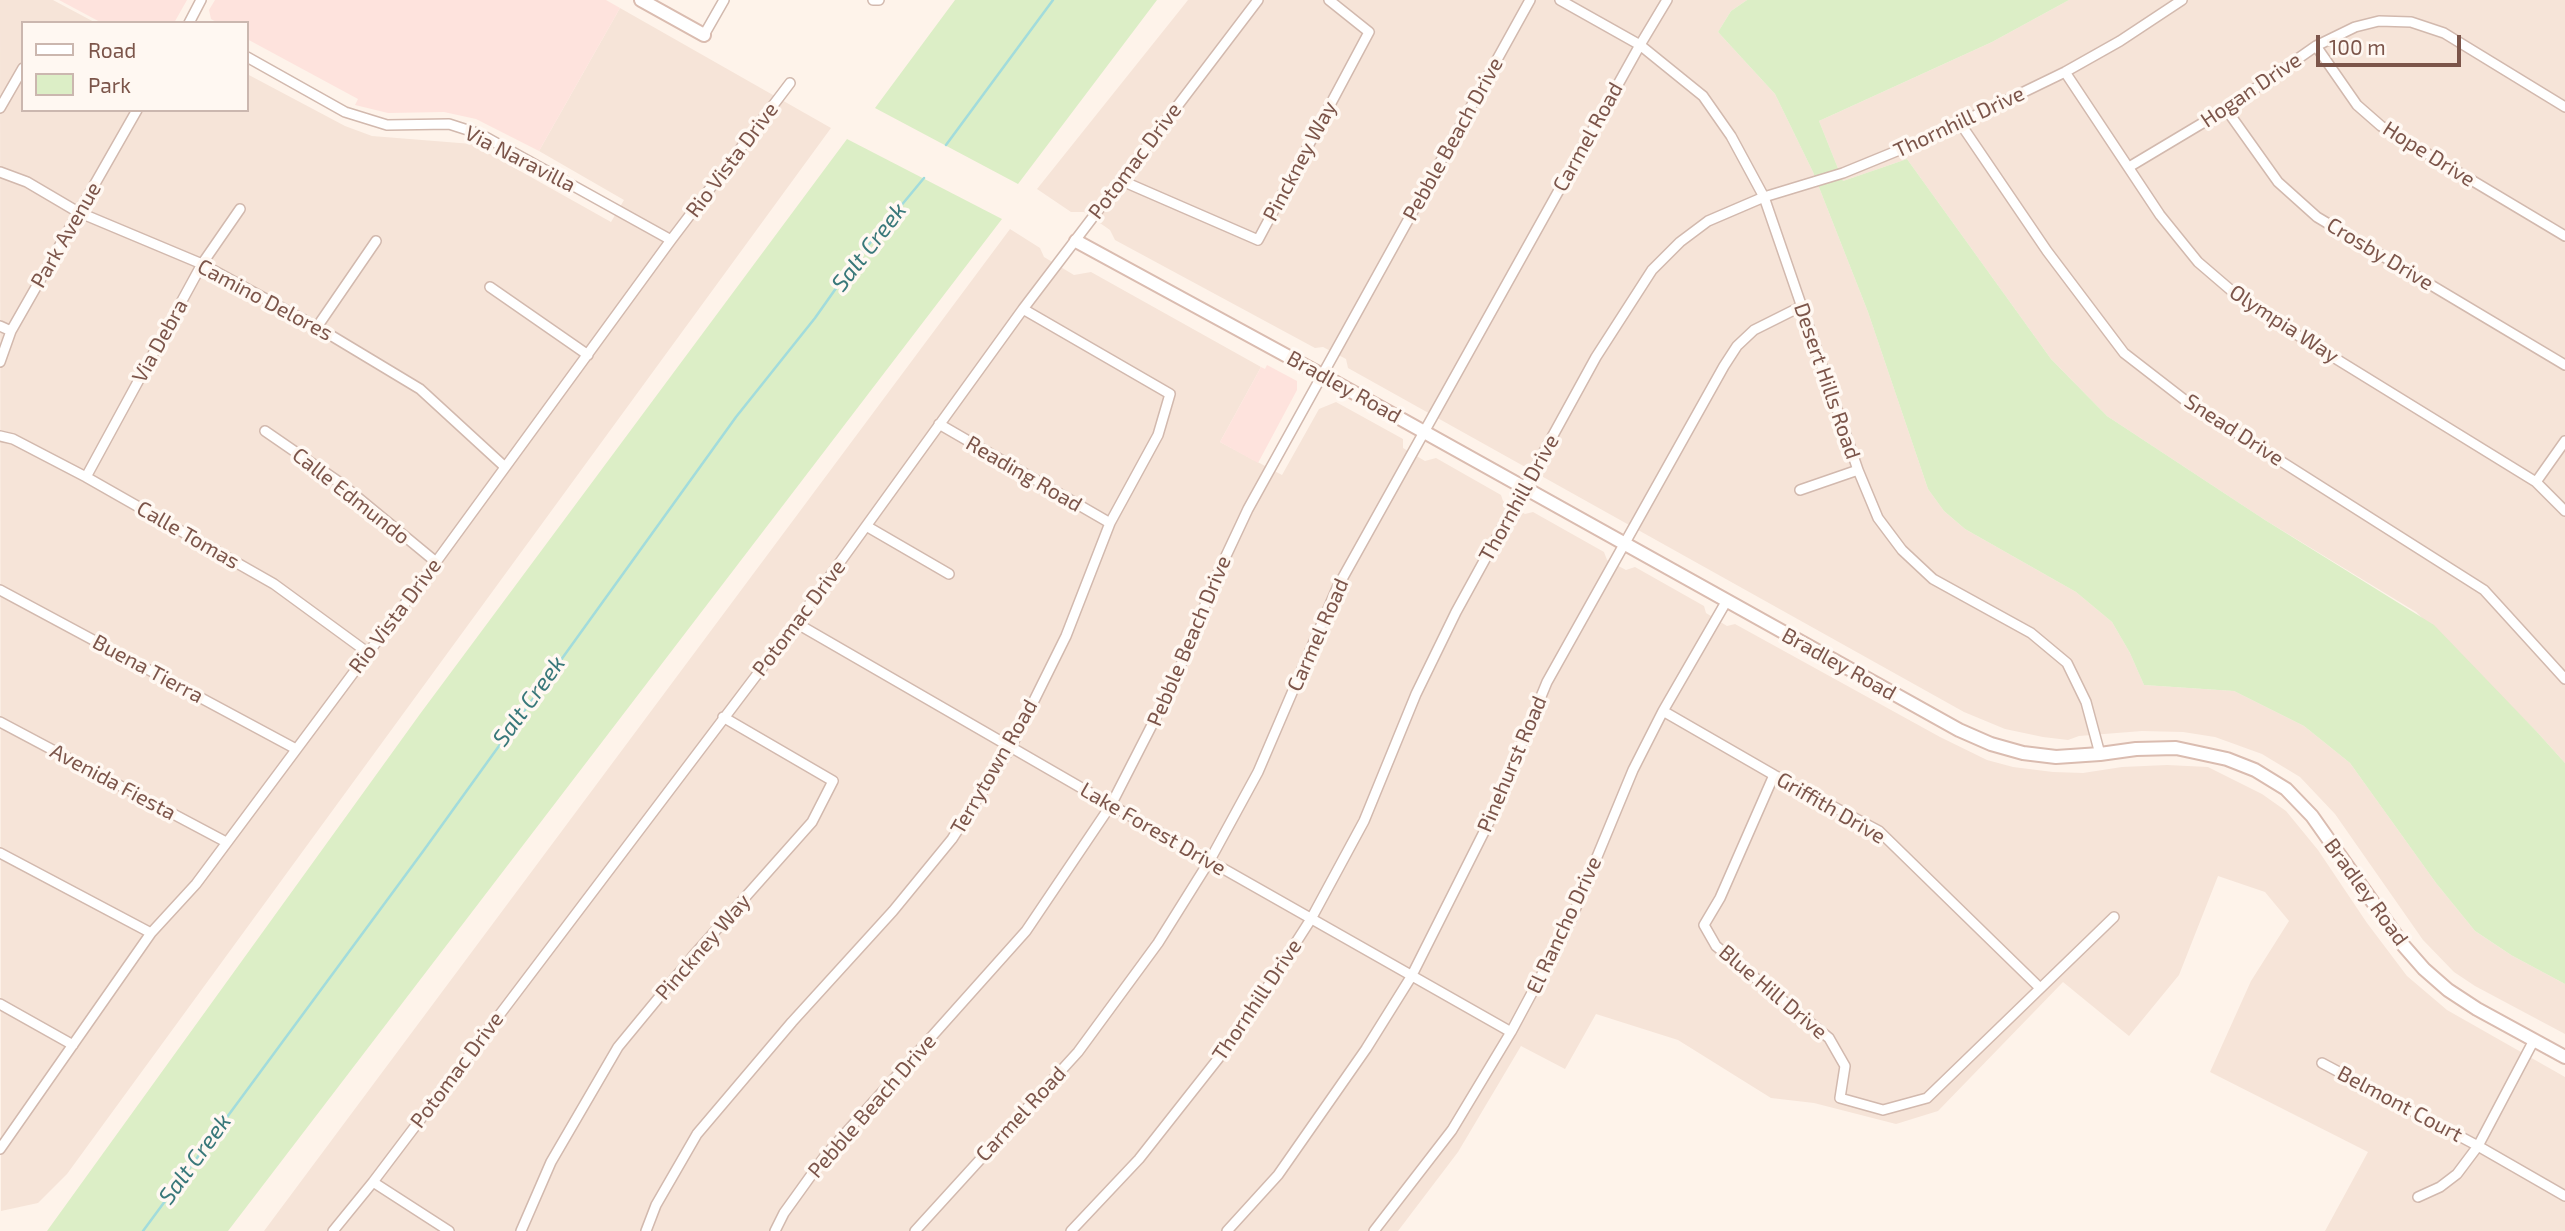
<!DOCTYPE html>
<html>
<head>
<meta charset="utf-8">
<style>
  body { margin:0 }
  #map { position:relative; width:2565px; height:1231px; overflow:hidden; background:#fef3ea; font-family:"Exo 2",sans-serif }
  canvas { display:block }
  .legend { position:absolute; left:21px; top:21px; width:228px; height:91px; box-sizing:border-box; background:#fff8f2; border:2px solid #cbb7af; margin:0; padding:9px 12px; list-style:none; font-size:21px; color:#7c554a }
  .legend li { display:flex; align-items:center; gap:14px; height:35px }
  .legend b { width:35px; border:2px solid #cbb7af }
  .scale { position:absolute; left:2316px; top:35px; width:145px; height:32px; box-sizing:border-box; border:4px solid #7c554a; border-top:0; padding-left:9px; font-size:21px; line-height:24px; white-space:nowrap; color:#7c554a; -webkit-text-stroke:5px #fff8f2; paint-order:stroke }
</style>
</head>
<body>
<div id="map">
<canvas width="2565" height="1231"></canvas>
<ul class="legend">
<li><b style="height:9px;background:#fff"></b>Road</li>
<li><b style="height:19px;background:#dceec6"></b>Park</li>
</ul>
<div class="scale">100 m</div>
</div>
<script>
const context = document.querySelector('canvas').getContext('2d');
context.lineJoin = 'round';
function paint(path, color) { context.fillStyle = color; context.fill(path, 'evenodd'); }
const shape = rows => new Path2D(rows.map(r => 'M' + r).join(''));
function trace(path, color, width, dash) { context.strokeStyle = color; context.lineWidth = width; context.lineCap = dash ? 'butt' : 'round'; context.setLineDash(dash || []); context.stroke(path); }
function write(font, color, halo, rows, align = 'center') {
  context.font = font + ' "Exo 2",sans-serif'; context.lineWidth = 7; context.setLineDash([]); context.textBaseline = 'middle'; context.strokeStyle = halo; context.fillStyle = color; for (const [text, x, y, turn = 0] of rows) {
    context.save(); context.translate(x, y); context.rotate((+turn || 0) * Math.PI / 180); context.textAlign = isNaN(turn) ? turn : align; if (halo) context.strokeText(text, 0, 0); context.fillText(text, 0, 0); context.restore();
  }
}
paint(shape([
  [0,0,53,0,96,23,23,23,23,110,247,110,247,74,345,126,372,136,472,144,611,222,624,200,539,151,620,8,831,128,67,1174,38,1203,1,1211],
  [1188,0,1747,0,1731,11,1718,32,1775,94,1813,172,1868,312,1928,489,1944,511,1965,529,2076,592,2112,622,2130,653,2144,685,2234,691,2304,726,2350,763,2436,883,2475,931,2511,955,2565,984,2565,1034,2475,986,2454,972,2423,940,2335,814,2300,777,2262,754,2215,737,2183,732,2142,731,2079,736,2068,740,2043,737,2005,729,1964,712,1348,368,1346,359,1323,347,1315,348,1115,240,1110,230,1084,212,1071,212,1037,189],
  [2069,0,2565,0,2565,763,2538,733,2416,612,2265,520,2107,416,2051,359,1907,159,1843,181,1819,121,1992,42],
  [1010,229,1040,248,1044,257,1074,275,1091,272,1261,367,1220,442,1282,475,1319,409,1336,402,1403,439,1403,448,1425,461,1436,458,1501,495,1503,501,1525,514,1533,512,1604,552,1607,560,1626,570,1635,567,1704,606,1706,613,1727,626,1735,624,1940,737,1987,760,2013,767,2053,772,2083,773,2122,767,2167,765,2208,767,2262,794,2286,811,2318,850,2367,923,2407,976,2447,1010,2565,1077,2565,1231,2325,1231,2368,1152,2210,1072,2251,981,2289,921,2265,892,2218,876,2179,975,2129,1036,2063,982,1938,1111,1896,1124,1814,1103,1771,1098,1678,1040,1596,1014,1565,1069,1521,1046,1458,1152,1398,1231,264,1231]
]), '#f6e4d8');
paint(shape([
  [59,0,187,0,174,23,102,23],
  [215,0,606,0,620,8,539,151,476,119,444,112,388,113,355,105,358,99,247,39,247,23,218,23,211,19,209,10],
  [1267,365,1297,381,1297,390,1258,463,1220,442,1261,367,1265,369]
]), '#fee3dd');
paint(shape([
  [955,0,1157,0,1018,184,875,108],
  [1747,0,2069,0,1992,42,1819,121,1843,181,1907,159,2051,359,2107,416,2265,520,2434,625,2538,733,2565,763,2565,984,2511,955,2475,931,2436,883,2350,763,2304,726,2234,691,2144,685,2130,653,2112,622,2076,592,1965,529,1944,511,1928,489,1868,312,1813,172,1775,94,1718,32,1731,11],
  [847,139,1002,219,228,1231,47,1231,420,714]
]), '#dceec6');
trace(shape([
  [946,145,1053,0],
  [143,1231,424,850,736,417,815,318,856,260,924,178]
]), '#a2dcdc', 2.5);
const street = shape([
  [873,0,879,0],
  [1560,0,1640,45,1703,96,1731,136,1764,197,1858,470,1878,518,1902,550,1933,579,2031,633,2067,663,2086,702,2100,754],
  [189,23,201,0],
  [704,35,724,0],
  [2316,46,2357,105,2381,126,2565,236],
  [247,57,345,112,387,125,449,124,480,134,671,240],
  [2065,72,2160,215,2198,262,2247,304,2536,482,2565,511],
  [0,108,23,68],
  [2226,109,2278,182,2317,217,2565,365],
  [1960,123,2047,251,2124,353,2186,401,2484,590,2565,679],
  [2129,167,2226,109,2316,46,2355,27,2379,21,2411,22,2444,33,2565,107],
  [0,172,27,182,78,212,202,264,317,327,420,389,505,467],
  [1120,180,1258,240,1369,32,1329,0],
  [490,287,588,355],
  [0,326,11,331],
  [317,327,376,241],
  [0,362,11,331,137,110],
  [939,424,1110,523],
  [265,431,339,482,436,562],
  [0,436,13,439,86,477,274,584,367,652],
  [86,477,202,264,240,209],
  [2536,482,2565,441],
  [1800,490,1858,470],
  [868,527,949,574],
  [0,590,296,749],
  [796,623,1111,805,1511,1032],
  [1663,711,1774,775,1879,831,2040,988],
  [0,722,226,842],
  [1774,775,1720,898,1704,925,1716,946,1829,1038,1845,1066,1840,1098,1883,1110,1927,1098,2114,917],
  [0,853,151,933],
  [0,1004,73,1045],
  [2322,1063,2478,1146,2565,1196],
  [0,1149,151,933,196,884,436,562,671,240,790,83],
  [373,1182,449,1231],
  [2418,1197,2440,1187,2457,1174,2478,1146,2534,1040],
  [333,1231,373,1182,796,623,1023,309,1258,0],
  [521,1231,551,1162,618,1047,693,956,812,822,833,781,723,717],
  [646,1231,656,1205,697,1134,792,1022,893,911,952,839,1011,747,1066,636,1110,523,1158,435,1170,394,1023,309],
  [775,1231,784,1213,825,1156,1026,931,1111,805,1175,680,1217,575,1248,509,1530,0],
  [915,1231,1078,1052,1158,943,1210,860,1258,772,1337,588,1640,45,1667,0],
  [1071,1231,1139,1159,1236,1036,1311,919,1364,821,1416,694,1456,612,1596,357,1652,270,1680,242,1708,221,1764,197,1843,173,1931,137,2065,72,2120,41,2182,0],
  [1227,1231,1278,1175,1366,1049,1411,977,1490,820,1547,682,1724,366,1737,346,1754,330,1800,307],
  [1374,1231,1452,1130,1511,1032,1570,922,1633,770,1663,711,1726,602]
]);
const secondary = shape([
  [641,0,704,35],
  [1076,241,1322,375,1959,730,1991,744,2023,753,2056,757,2100,754,2136,749,2176,748,2227,759,2255,770,2286,789,2312,816,2403,945,2424,969,2448,990,2477,1009,2565,1057]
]);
trace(street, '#d2b9ae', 12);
trace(secondary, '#dabcb0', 16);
trace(street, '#fff', 9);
trace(secondary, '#fff', 12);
write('21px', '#7c554a', '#fff8f2', [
  ["Hogan Drive",2251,90,-34],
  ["Thornhill Drive",1959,122,-25],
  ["Carmel Road",1588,137,-61],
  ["Pebble Beach Drive",1453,139,-61],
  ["Hope Drive",2429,154,32],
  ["Via Naravilla",520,159,27],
  ["Rio Vista Drive",732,160,-53],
  ["Potomac Drive",1135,161,-53],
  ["Pinckney Way",1300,161,-62],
  ["Park Avenue",66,235,-60],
  ["Crosby Drive",2380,254,31],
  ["Camino Delores",265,300,28],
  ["Olympia Way",2284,324,33],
  ["Via Debra",160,341,-61],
  ["Desert Hills Road",1827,381,71],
  ["Bradley Road",1344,387,29],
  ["Snead Drive",2234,430,33],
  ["Reading Road",1024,474,30],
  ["Calle Edmundo",351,496,38],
  ["Thornhill Drive",1519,498,-61],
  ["Calle Tomas",188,535,30],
  ["Rio Vista Drive",395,616,-53],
  ["Potomac Drive",799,618,-53],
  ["Carmel Road",1318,635,-66],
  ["Pebble Beach Drive",1189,641,-67],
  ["Bradley Road",1839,664,29],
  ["Buena Tierra",148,669,28],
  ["Pinehurst Road",1512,764,-67],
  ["Terrytown Road",994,767,-60],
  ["Avenida Fiesta",113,782,28],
  ["Griffith Drive",1831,808,30],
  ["Lake Forest Drive",1153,829,30],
  ["Bradley Road",2366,892,54],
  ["El Rancho Drive",1564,925,-65],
  ["Pinckney Way",703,947,-49],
  ["Blue Hill Drive",1773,992,40],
  ["Thornhill Drive",1257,1000,-56],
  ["Potomac Drive",457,1070,-53],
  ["Belmont Court",2400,1104,28],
  ["Pebble Beach Drive",872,1106,-49],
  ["Carmel Road",1021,1114,-47]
]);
write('italic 23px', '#39787a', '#fff8f2', [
  ["Salt Creek",869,247,-52],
  ["Salt Creek",529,701,-54],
  ["Salt Creek",195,1159,-54]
]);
</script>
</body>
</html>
